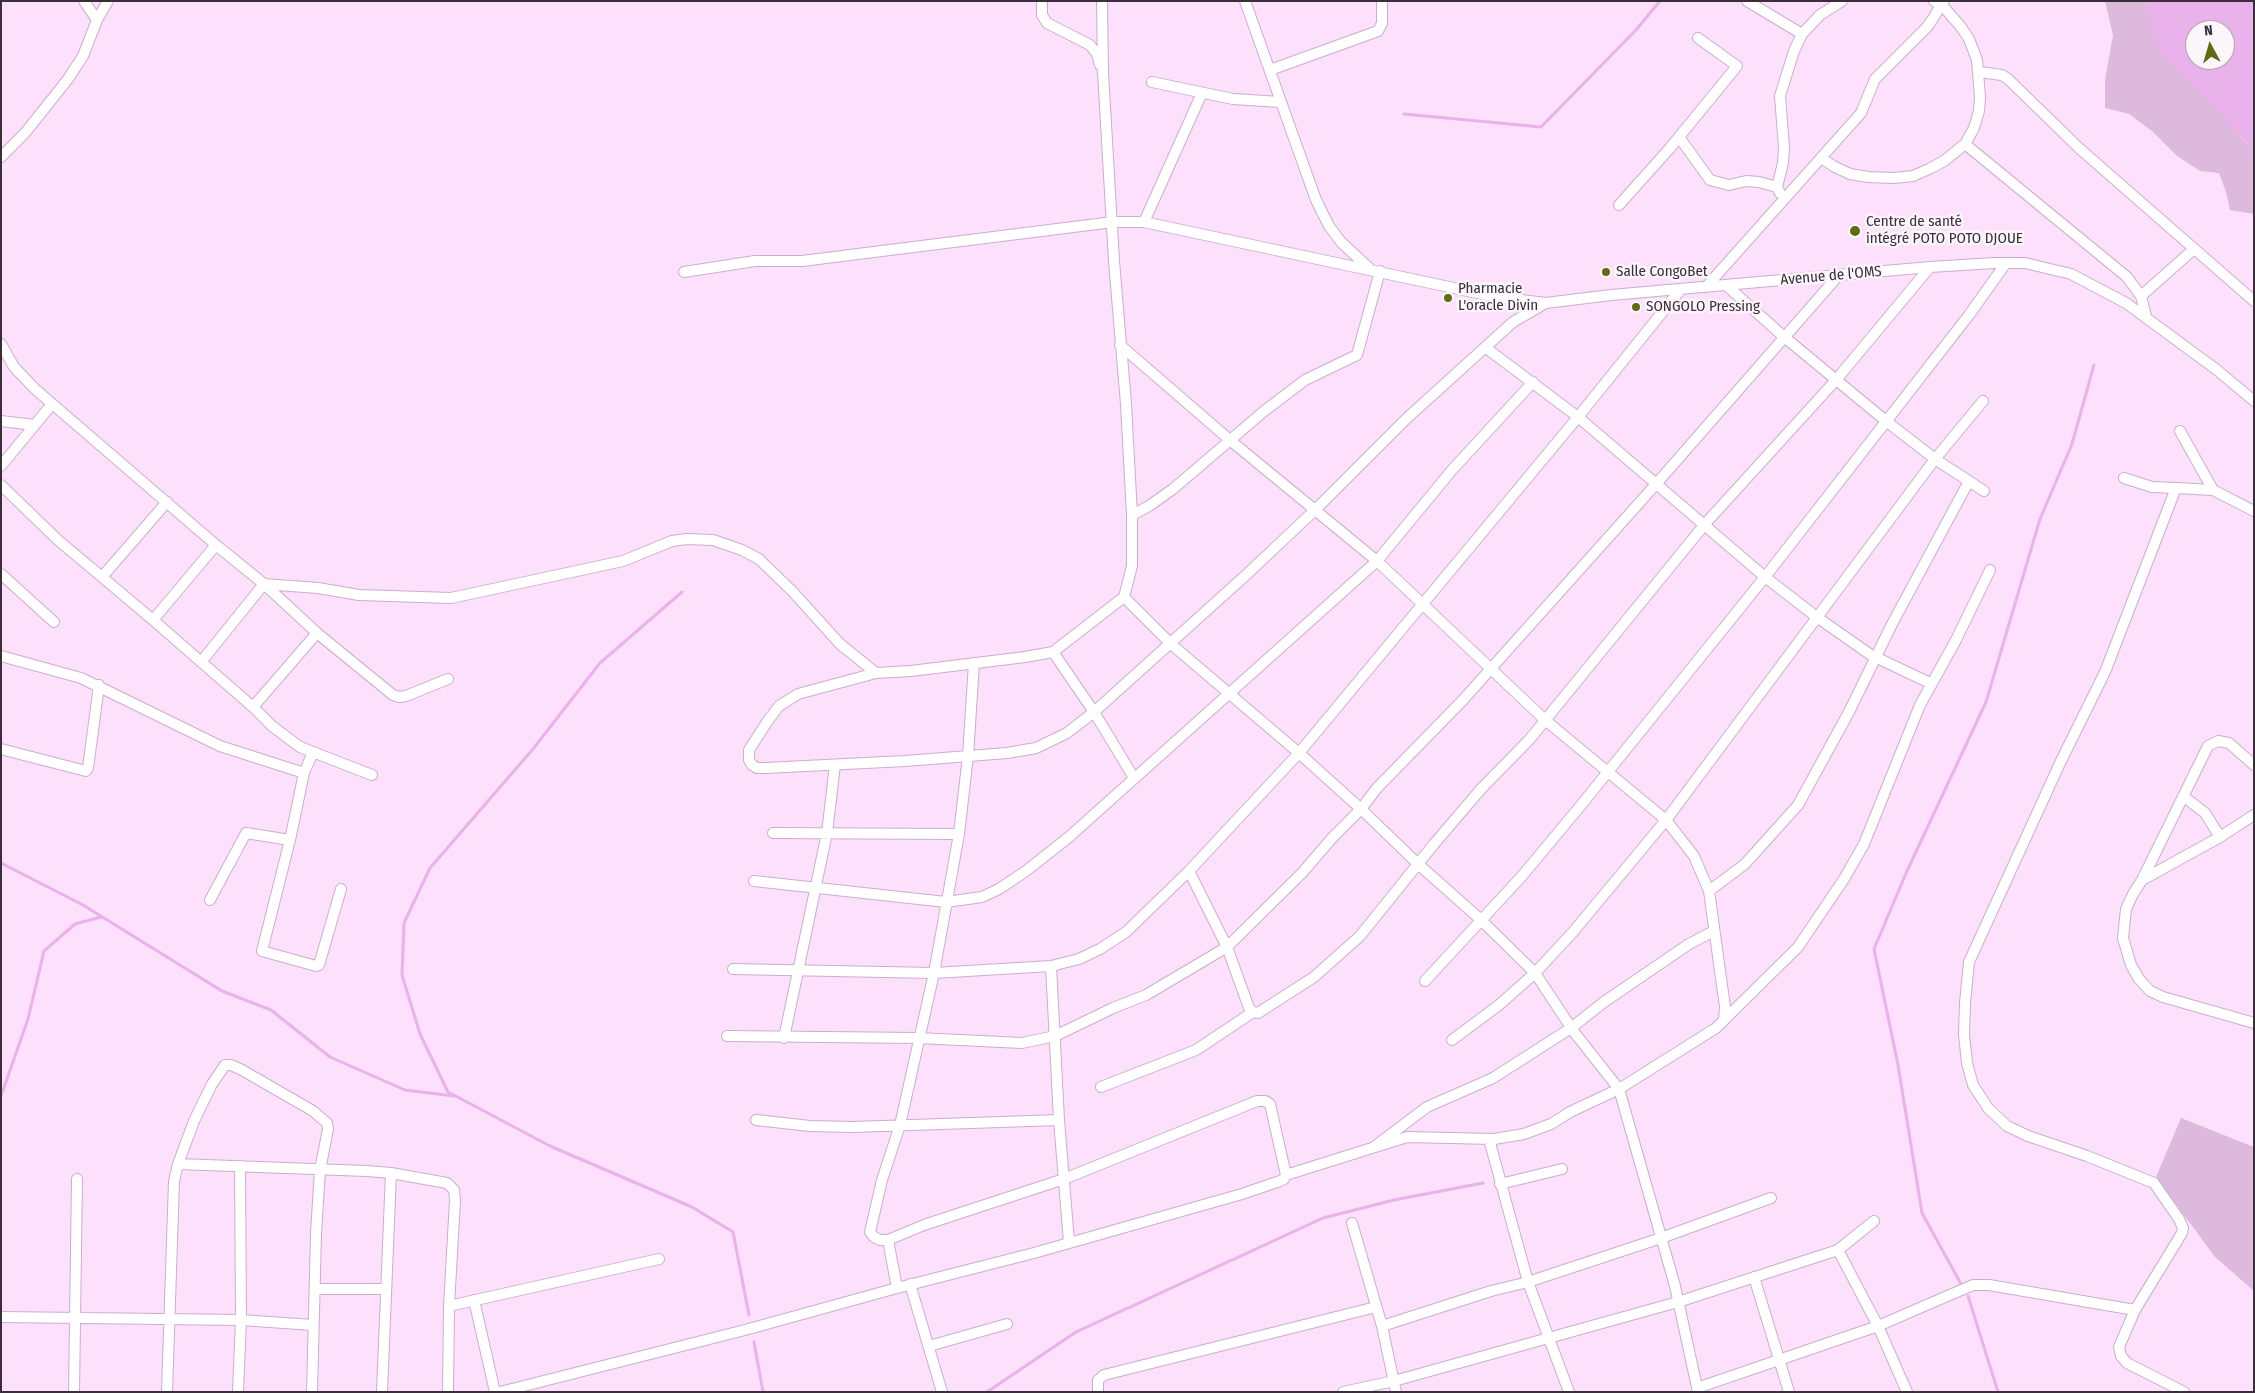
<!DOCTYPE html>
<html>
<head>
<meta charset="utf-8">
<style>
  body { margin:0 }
  #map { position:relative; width:2255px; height:1393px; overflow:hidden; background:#fce0fc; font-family:"Fira Sans Condensed",sans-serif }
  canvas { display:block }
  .frame { position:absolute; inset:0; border:2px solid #392e39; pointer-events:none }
  .north { position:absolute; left:2185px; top:20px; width:50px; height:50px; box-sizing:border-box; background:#fcf6fb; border:1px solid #aea6ad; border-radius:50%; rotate:354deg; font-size:14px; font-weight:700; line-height:20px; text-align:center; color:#392e39 }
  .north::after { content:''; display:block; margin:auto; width:18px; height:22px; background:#616b10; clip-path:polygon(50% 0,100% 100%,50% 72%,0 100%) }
</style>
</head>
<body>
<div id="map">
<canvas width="2255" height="1393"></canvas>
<div class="frame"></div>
<div class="north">N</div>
</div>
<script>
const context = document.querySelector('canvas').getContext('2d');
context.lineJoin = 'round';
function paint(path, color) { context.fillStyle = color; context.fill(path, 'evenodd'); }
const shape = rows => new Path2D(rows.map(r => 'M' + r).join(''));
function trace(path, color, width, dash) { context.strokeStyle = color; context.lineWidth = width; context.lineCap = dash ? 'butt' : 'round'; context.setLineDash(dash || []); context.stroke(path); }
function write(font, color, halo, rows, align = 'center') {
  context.font = font + ' "Fira Sans Condensed",sans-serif'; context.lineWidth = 5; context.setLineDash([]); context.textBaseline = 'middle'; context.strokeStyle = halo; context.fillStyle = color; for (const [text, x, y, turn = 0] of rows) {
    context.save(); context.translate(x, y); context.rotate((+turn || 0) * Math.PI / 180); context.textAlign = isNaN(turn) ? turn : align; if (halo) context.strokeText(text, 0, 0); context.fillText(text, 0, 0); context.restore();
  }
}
paint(shape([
  [2105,1,2145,1,2146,10,2244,141,2254,151,2254,214,2230,210,2226,192,2219,173,2200,171,2177,156,2152,131,2129,114,2105,108,2105,80,2113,35],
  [2181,1118,2254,1147,2254,1291,2215,1257,2156,1177]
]), '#deb9de');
paint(shape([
  [2145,1,2254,1,2254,151,2160,52,2146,10],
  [2195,30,2225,30,2225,60,2195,60]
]), '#e9b2ea');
trace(shape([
  [1404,114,1541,127,1636,30,1660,1],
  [682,592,600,663,533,749,430,868,404,923,402,975,420,1034,448,1092,550,1146,692,1207,733,1232,749,1315],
  [1,863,83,905,222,991,271,1010,330,1057,405,1090,454,1096],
  [1,1096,28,1019,44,951,75,924,101,917],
  [1961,1284,1922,1213,1898,1065,1874,949,1907,871,1986,702,2040,519,2072,444,2094,365],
  [1968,1296,1998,1392],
  [754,1342,763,1392],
  [987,1392,1076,1332,1323,1218,1394,1200,1483,1183]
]), '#e9b2ea', 3);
const minor = shape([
  [84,1,97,20],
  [1042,1,1042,15,1047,23,1090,45,1097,54,1100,65],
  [1102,1,1103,72,1114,261,1126,404,1132,515,1132,566,1124,597,1053,652,1025,657,911,671,876,673,798,694,779,706,767,722,749,750,749,760,752,765,757,768,766,768,905,761,1007,753,1036,748,1067,733,1094,712,1246,575,1315,510,1406,419,1513,322,1546,303],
  [1245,1,1316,200,1329,226,1341,242,1370,269],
  [1747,1,1802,34],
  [1270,70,1378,31,1382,23,1382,1],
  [1979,72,2002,75,2008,79,2080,149,2254,301],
  [1152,82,1233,99,1280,102],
  [1679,137,1710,180,1729,185,1746,181,1759,182,1777,187,1780,193],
  [1965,144,2127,277,2141,296,2146,316],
  [1,157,25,133,68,79,83,56,97,20,108,1],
  [1821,158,1835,167,1850,174,1868,177,1894,178,1913,176,1929,169,1944,161,1965,144,1974,128,1979,111,1980,98,1977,60,1969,39,1961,27,1942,5,1934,1],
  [1777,187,1783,163,1784,148,1780,96,1794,51,1802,34,1820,15,1842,1],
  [1619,205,1670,148,1737,66,1698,38],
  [1144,222,1202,93],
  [684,272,755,261,802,261,1113,222,1144,222,1496,297,1546,303,1611,295,1930,267,1994,263,2025,263,2071,274,2126,303,2217,370,2254,401],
  [1726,285,1783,336,1886,421,1935,459,1984,491],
  [1706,287,1861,113,1875,79,1928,26,1944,1],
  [2141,296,2194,249],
  [1,344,14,367,35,389,216,545,264,584,317,633,393,695,399,697,406,696,448,679],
  [1120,345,1231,441,1377,561,1545,720,1666,820,1694,856,1709,891,1725,1007,1724,1020],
  [1486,348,1578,417,1765,577,1818,618,1871,655,1930,683],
  [1,421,35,425],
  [2180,431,2213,490,2254,511],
  [1,466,52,404],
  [2124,478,2152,487,2176,488],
  [1,485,59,541,102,577,167,502],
  [1132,515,1149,506,1173,489,1263,412,1305,380,1357,355,1380,271],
  [216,545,153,620,253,707,317,633],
  [1,574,54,622],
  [102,577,153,620],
  [264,584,318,588,359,595,451,598,623,561,672,541,687,539,713,540,742,550,759,559,793,592,840,644,876,673],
  [1124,597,1171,644,1299,753,1361,809,1418,864,1480,919,1535,973,1574,1032,1619,1089,1675,1286,1698,1392],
  [1053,652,1094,712,1134,778],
  [1,656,81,678,220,746,304,773],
  [201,662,264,584],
  [253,707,272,726,300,747,372,775],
  [1,749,86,771,88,768,99,685],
  [313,752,304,773,290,840,262,951,316,966,319,965,341,889],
  [2254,765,2229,743,2218,741,2208,746,2142,880,2133,894,2126,909,2123,938,2131,965,2139,979,2150,991,2163,997,2254,1023],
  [2183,796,2205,813,2220,837],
  [773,833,959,834,968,756,974,663],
  [1189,871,1227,947,1249,1008,1253,1012,1258,1013,1314,977,1360,936,1434,844,1481,789,1529,740,1705,524,1836,380,1930,267],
  [2142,880,2220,837,2254,815],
  [754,881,946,902,982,897,999,889,1026,871,1069,837,1377,561,1452,470,1533,382],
  [1709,891,1745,864,1798,805,1849,712,1892,624,1969,481],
  [210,900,246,833,290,840],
  [1051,966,1059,1120,1069,1242],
  [733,969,934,973,1051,966,1079,959,1100,949,1126,932,1189,871,1299,753,1578,417,1681,289],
  [1425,981,1522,876,1582,804,1765,577,1969,315,2006,263],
  [727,1036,918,1038,1022,1043,1055,1036,1113,1008,1146,995,1227,947,1302,873,1333,837,1361,809,1377,788,1462,701,1657,483,1838,276],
  [784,1038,827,833,835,765],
  [1452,1040,1499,1005,1535,973,1573,932,1666,820,1935,459,1983,401],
  [1101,1087,1196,1050,1253,1012],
  [756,1120,810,1126,853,1127,1059,1120],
  [1374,1147,1427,1107,1493,1078,1571,1028,1604,1002,1689,944,1714,931],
  [178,1164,194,1121,212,1084,225,1065,231,1065,242,1070,313,1111,327,1123,328,1129,320,1170,316,1233,312,1392],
  [1286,1175,1407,1137,1494,1139],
  [1500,1184,1562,1169],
  [1352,1223,1382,1326,1396,1392],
  [888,1240,880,1240,874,1237,870,1232,882,1180,900,1125,934,973,959,834],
  [1838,1250,1878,1326,1907,1392],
  [1754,1277,1789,1392],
  [910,1284,942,1392],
  [316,1289,386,1289],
  [474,1300,495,1392],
  [449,1306,659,1259],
  [1,1317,241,1320,313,1325],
  [1382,1326,1491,1291,1528,1282,1490,1143,1494,1139,1524,1134,1551,1124,1570,1112,1619,1089,1716,1028,1798,947,1844,879,1864,844,1920,705,1956,640,1990,570],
  [929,1346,1007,1324],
  [1697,1388,1878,1326,1973,1285,1989,1285,2135,1310],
  [74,1392,77,1179],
  [167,1392,174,1181,178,1164,367,1171,391,1173,447,1183,454,1190,455,1200,449,1306,448,1392],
  [238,1392,241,1320,240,1166],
  [382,1392,391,1173],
  [500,1392,745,1330,897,1288,1034,1253,1242,1194,1280,1181,1284,1179,1286,1175,1270,1104,1265,1101,1257,1101,1064,1179,924,1225,888,1240,897,1288],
  [1098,1392,1098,1380,1104,1375,1376,1307],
  [1343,1392,1394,1381,1678,1302,1838,1250,1874,1221],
  [1569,1392,1528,1282,1661,1238,1771,1198],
  [2184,1392,2127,1363,2121,1356,2119,1347,2135,1310,2182,1233,2183,1228,2179,1219,2154,1183,2087,1156,2028,1136,2007,1126,1988,1108,1973,1085,1967,1063,1964,1035,1965,1003,1969,962,2060,763,2105,672,2176,488,2213,490]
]);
trace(minor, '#caafca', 12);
trace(minor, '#fff', 10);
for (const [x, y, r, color] of [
  [1855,231,6,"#616b10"],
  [1606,272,5,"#616b10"],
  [1448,298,5,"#616b10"],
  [1636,307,5,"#616b10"]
]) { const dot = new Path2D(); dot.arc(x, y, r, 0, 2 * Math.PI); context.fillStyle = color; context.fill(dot); trace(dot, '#fcf6fb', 2); }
write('15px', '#392e39', '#fcf6fb', [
  ["Centre de santé",1866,222],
  ["intégré POTO POTO DJOUE",1866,239],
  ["Salle CongoBet",1616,272],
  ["Pharmacie",1458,289],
  ["L'oracle Divin",1458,306],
  ["SONGOLO Pressing",1646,307]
], 'left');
write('15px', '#392e39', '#fcf6fb', [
  ["Avenue de l'OMS",1831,276,-5]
]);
</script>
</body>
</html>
